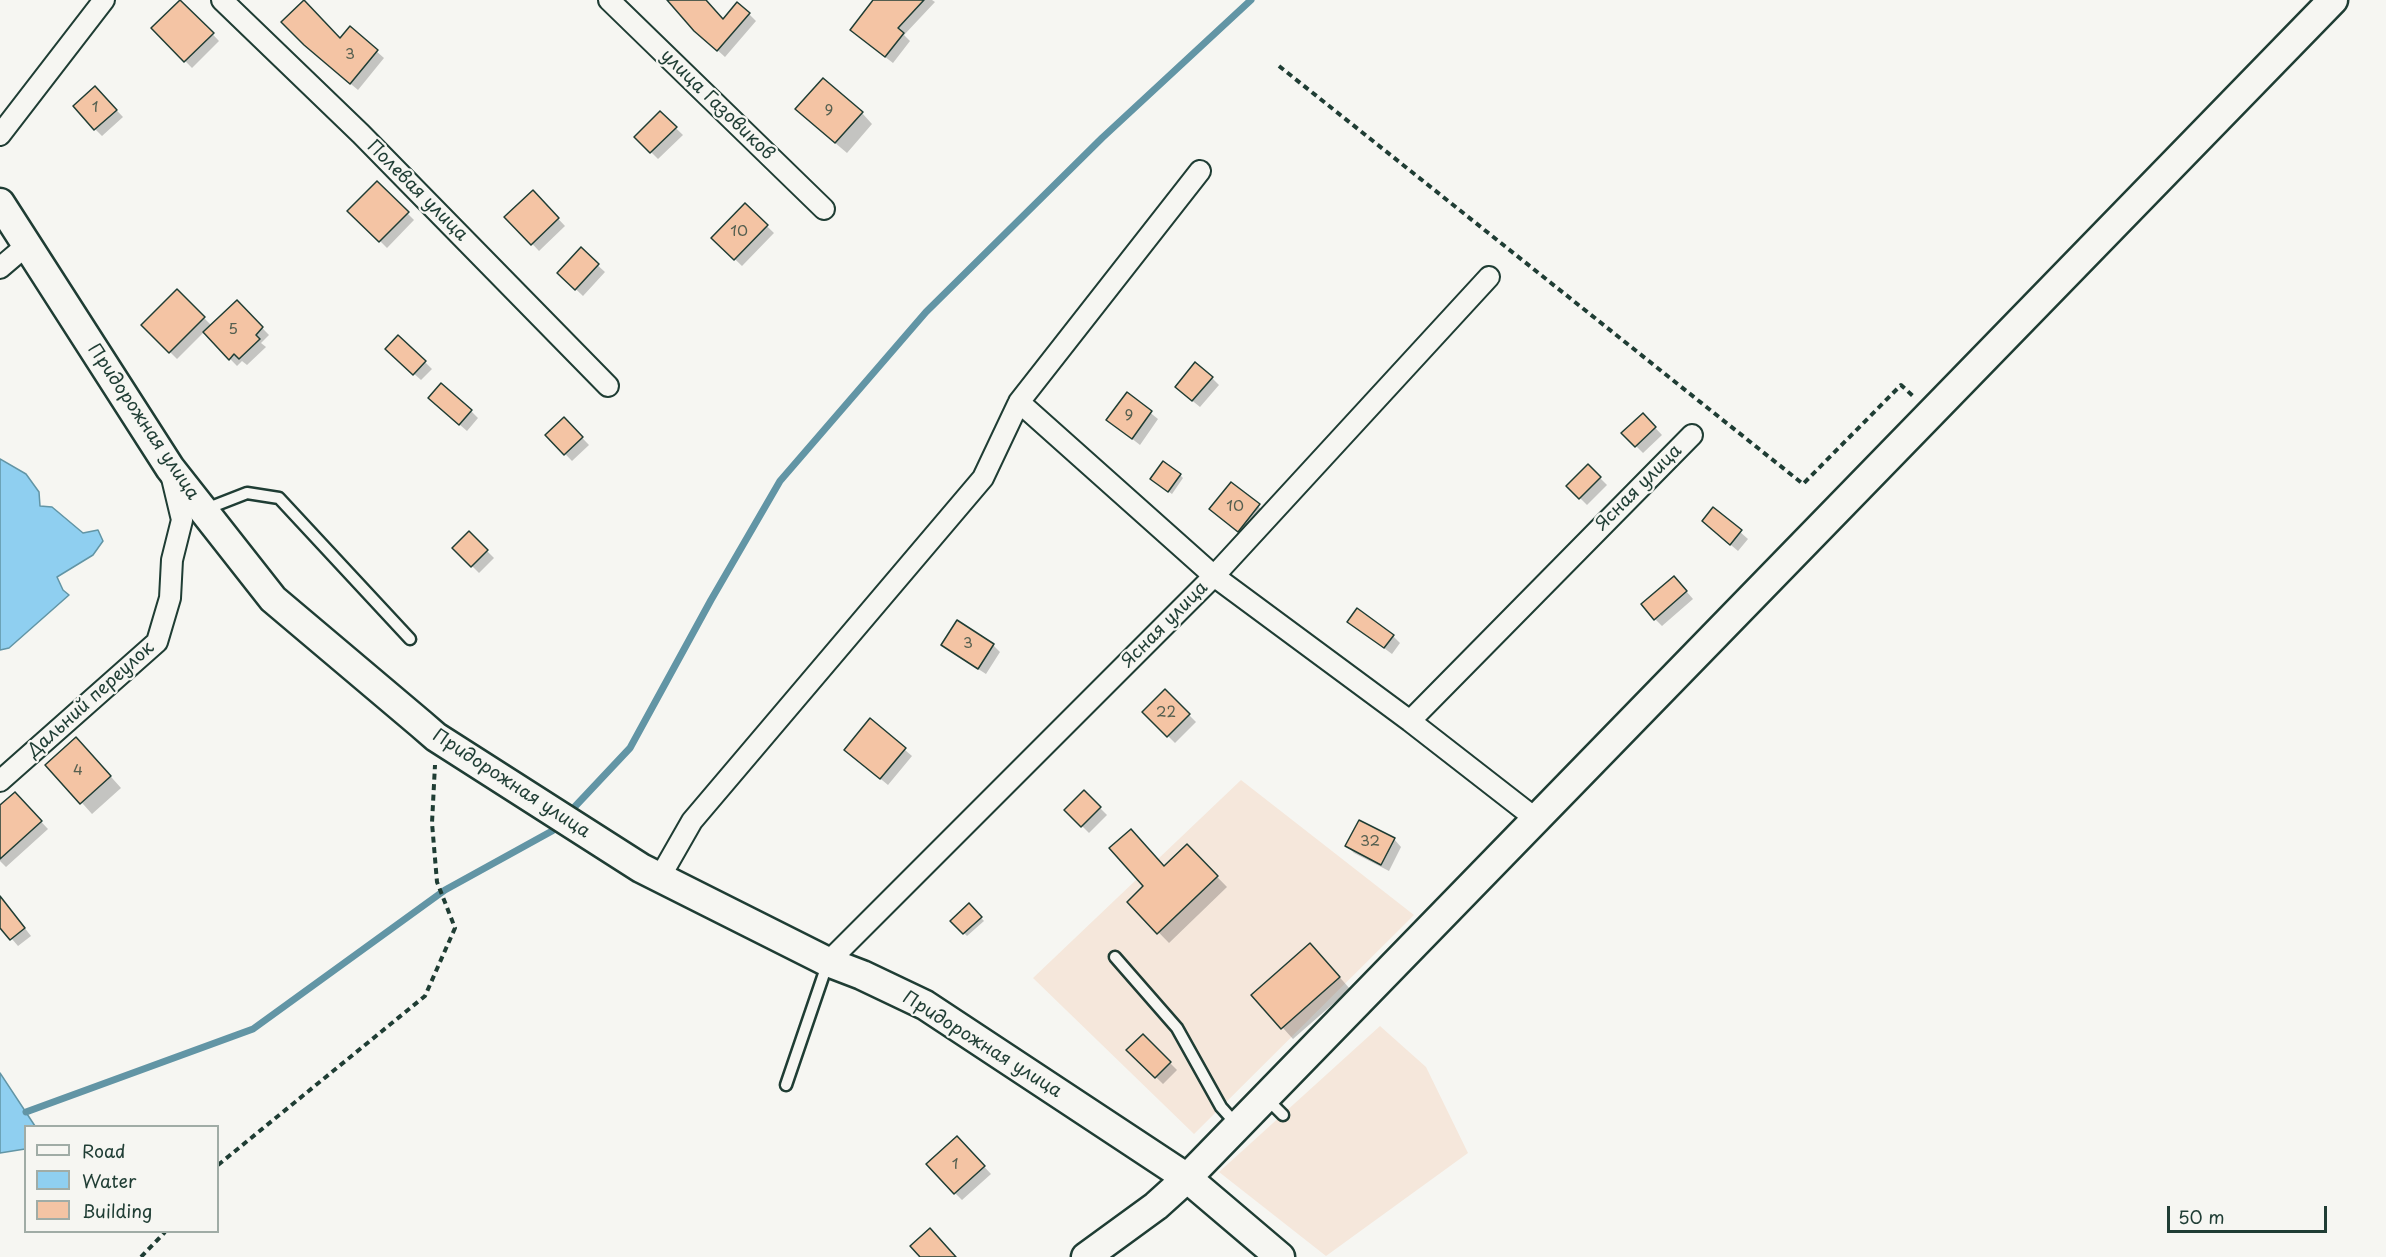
<!DOCTYPE html>
<html>
<head>
<meta charset="utf-8">
<style>
  body { margin:0 }
  #map { position:relative; width:2386px; height:1257px; overflow:hidden; background:#f6f6f2; font-family:"Playpen Sans",sans-serif }
  canvas { display:block }
  .legend { position:absolute; left:24px; top:1125px; width:195px; height:108px; box-sizing:border-box; background:#f6f6f2; border:2px solid #a0aca6; margin:0; padding:8px 10px; list-style:none; font-size:18px; color:#1f3d34 }
  .legend li { display:flex; align-items:center; gap:12px; height:30px }
  .legend b { width:30px; border:2px solid #a0aca6 }
  .scale { position:absolute; left:2167px; top:1206px; width:160px; height:27px; box-sizing:border-box; border:3px solid #1f3d34; border-top:0; padding-left:8px; font-size:18px; line-height:21px; white-space:nowrap; color:#1f3d34; -webkit-text-stroke:4px #f6f6f2; paint-order:stroke }
</style>
</head>
<body>
<div id="map">
<canvas width="2386" height="1257"></canvas>
<ul class="legend">
<li><b style="height:8px;background:#f6f6f2"></b>Road</li>
<li><b style="height:16px;background:#8fcff0"></b>Water</li>
<li><b style="height:16px;background:#f4c4a4"></b>Building</li>
</ul>
<div class="scale">50 m</div>
</div>
<script>
const context = document.querySelector('canvas').getContext('2d');
context.lineJoin = 'round';
function paint(path, color) { context.fillStyle = color; context.fill(path, 'evenodd'); }
const shape = rows => new Path2D(rows.map(r => 'M' + r).join(''));
function trace(path, color, width, dash) { context.strokeStyle = color; context.lineWidth = width; context.lineCap = dash ? 'butt' : 'round'; context.setLineDash(dash || []); context.stroke(path); }
function write(font, color, halo, rows, align = 'center') {
  context.font = font + ' "Playpen Sans",sans-serif'; context.lineWidth = 4.5; context.setLineDash([]); context.textBaseline = 'middle'; context.strokeStyle = halo; context.fillStyle = color; for (const [text, x, y, turn = 0] of rows) {
    context.save(); context.translate(x, y); context.rotate((+turn || 0) * Math.PI / 180); context.textAlign = isNaN(turn) ? turn : align; if (halo) context.strokeText(text, 0, 0); context.fillText(text, 0, 0); context.restore();
  }
}
paint(shape([
  [1241,780,1414,915,1194,1134,1033,978],
  [1380,1026,1426,1067,1468,1153,1326,1256,1219,1172]
]), '#f5e7db');
const water = shape([
  [0,459,26,474,39,492,40,506,52,507,83,533,98,530,103,541,93,555,57,577,63,590,69,595,9,648,0,650,0,459],
  [0,1073,35,1126,26,1126,25,1149,0,1153,0,1073]
]);
paint(water, '#8fcff0');
trace(water, '#6295a5', 1.5);
paint(shape([
  [669,0,705,0,723,21,749,14,756,21,725,57,704,38],
  [889,0,932,0,935,2,904,35,910,41,893,63,859,37],
  [181,1,219,41,192,68,153,28],
  [350,28,384,58,358,90,313,52,340,40],
  [102,95,123,117,102,136,95,129],
  [660,113,683,135,658,159,636,137],
  [862,113,872,124,847,153,808,120],
  [377,183,414,220,387,248,350,211],
  [533,192,565,226,539,251,507,217],
  [745,205,774,233,742,266,713,238],
  [581,250,605,272,583,296,559,273],
  [177,291,212,326,237,302,269,335,261,343,266,347,247,365,242,361,237,366,204,332,177,359,143,325],
  [394,356,425,362,432,369,421,380],
  [1212,378,1219,385,1200,407,1184,394],
  [1127,394,1158,419,1140,445,1108,420],
  [437,405,471,411,478,418,467,431],
  [1643,415,1662,435,1643,453,1623,433],
  [564,419,589,445,572,461,547,435],
  [1588,466,1607,485,1587,505,1568,486],
  [1180,475,1183,478,1172,494,1155,482],
  [1231,484,1266,513,1246,538,1211,509],
  [1714,509,1748,539,1738,551,1711,528],
  [469,533,494,558,479,573,454,548],
  [1681,585,1693,599,1662,626,1655,619],
  [1349,622,1393,636,1400,643,1392,654],
  [943,644,993,645,1000,652,986,674,950,651],
  [1165,691,1196,722,1175,743,1144,712],
  [870,720,912,756,888,785,853,756],
  [87,750,121,788,92,814,48,765],
  [1084,792,1107,815,1089,833,1066,810],
  [15,794,48,829,6,867,0,861,0,807],
  [1394,839,1401,847,1389,871,1354,853,1347,846],
  [1187,846,1227,887,1169,943,1129,902],
  [969,905,984,921,967,936,952,921],
  [0,911,13,913,31,936,18,946,0,925],
  [1321,956,1350,989,1293,1039,1253,995],
  [1143,1036,1177,1070,1163,1084,1128,1050],
  [964,1145,991,1174,962,1200,955,1193]
]), '#0003');
trace(shape([
  [567,815,630,748,711,600,780,481,926,312,1102,138,1251,0],
  [26,1112,253,1029,445,890,552,831,560,823]
]), '#6295a5', 7);
const building = shape([
  [180,0,214,33,184,62,151,28,180,0],
  [304,0,340,38,350,26,378,50,350,84,304,45,281,22,304,0],
  [667,0,706,0,723,19,737,2,750,13,717,51,694,31,667,0],
  [873,0,924,0,898,28,904,33,885,57,850,30,873,0],
  [823,78,863,112,835,143,795,109,823,78],
  [95,86,117,110,94,130,73,106,95,86],
  [660,111,677,127,650,153,634,137,660,111],
  [377,181,409,212,379,242,347,211,377,181],
  [533,190,559,218,531,245,504,217,533,190],
  [745,203,768,225,734,260,711,238,745,203],
  [581,247,599,264,575,290,557,273,581,247],
  [177,289,205,317,169,353,141,325,177,289],
  [237,300,263,327,256,335,260,339,239,359,234,354,229,360,203,332,237,300],
  [398,335,426,361,413,375,385,349,398,335],
  [1195,362,1213,377,1192,401,1175,387,1195,362],
  [441,383,472,410,459,425,428,398,441,383],
  [1127,392,1152,411,1132,439,1106,420,1127,392],
  [1643,413,1656,427,1635,447,1621,433,1643,413],
  [564,417,583,437,564,455,545,435,564,417],
  [1163,461,1181,474,1168,492,1150,479,1163,461],
  [1588,464,1601,477,1579,499,1566,486,1588,464],
  [1231,482,1260,504,1238,532,1209,509,1231,482],
  [1713,507,1742,530,1730,545,1702,521,1713,507],
  [469,531,488,550,471,567,452,548,469,531],
  [1674,576,1687,591,1654,620,1641,604,1674,576],
  [1357,608,1394,635,1384,648,1347,622,1357,608],
  [957,620,994,644,978,669,941,645,957,620],
  [1165,689,1190,714,1167,737,1142,712,1165,689],
  [870,718,906,748,880,779,844,750,870,718],
  [76,737,111,776,80,804,45,765,76,737],
  [1084,790,1101,807,1081,827,1064,810,1084,790],
  [15,792,42,821,0,859,0,805,15,792],
  [1359,820,1395,838,1381,865,1345,846,1359,820],
  [1131,829,1164,866,1187,844,1218,876,1157,934,1127,902,1143,886,1109,848,1131,829],
  [0,896,25,928,10,940,0,928,0,896],
  [969,903,982,917,963,934,950,921,969,903],
  [1310,943,1340,977,1281,1029,1251,995,1310,943],
  [1143,1034,1171,1062,1155,1078,1126,1050,1143,1034],
  [957,1136,985,1166,954,1194,926,1164,957,1136],
  [930,1228,956,1257,920,1257,910,1246,930,1228]
]);
paint(building, '#f4c4a4');
trace(building, '#1f3d34', 1.5);
const lane = shape([
  [206,509,247,493,279,498,410,639],
  [1115,957,1177,1028,1221,1107,1238,1126],
  [786,1085,828,962],
  [1266,1098,1283,1115]
]);
const street = shape([
  [222,0,361,134,608,386],
  [609,0,824,209],
  [0,135,104,0],
  [0,268,27,245],
  [1019,402,1214,576,1410,721,1536,819],
  [1410,721,1692,435],
  [0,781,157,642,170,598,172,560,182,520,171,474],
  [660,877,692,821,983,478,1019,402,1200,171],
  [828,962,1214,576,1489,277]
]);
const secondary = shape([
  [0,203,170,468,273,599,421,724,436,737,641,868,828,962,862,975,925,1005,1187,1178,1280,1257],
  [1086,1257,1156,1206,1187,1178,2333,0]
]);
trace(lane, '#1f3d34', 15);
trace(street, '#1f3d34', 24);
trace(secondary, '#1f3d34', 33);
trace(shape([
  [1279,66,1803,484,1901,385,1913,396],
  [218,1165,425,996,455,928,437,882,432,823,435,765],
  [141,1257,165,1232]
]), '#1f3d34', 4, [6, 4.5]);
trace(lane, '#f6f6f2', 10);
trace(street, '#f6f6f2', 20);
trace(secondary, '#f6f6f2', 28);
write('15px', '#545f50', null, [
  ["3",350,55],
  ["1",95,108],
  ["9",829,111],
  ["10",739,232],
  ["5",233,330],
  ["9",1129,416],
  ["10",1235,507],
  ["3",968,644],
  ["22",1166,713],
  ["4",78,771],
  ["32",1370,842],
  ["1",955,1165]
]);
write('18px', '#1f3d34', '#f6f6f2', [
  ["улица Газовиков",717,105,44],
  ["Полевая улица",417,191,45],
  ["Придорожная улица",143,422,56],
  ["Ясная улица",1639,488,-45],
  ["Ясная улица",1165,625,-45],
  ["Дальний переулок",91,700,-42],
  ["Придорожная улица",511,784,33],
  ["Придорожная улица",982,1045,32]
]);
</script>
</body>
</html>
